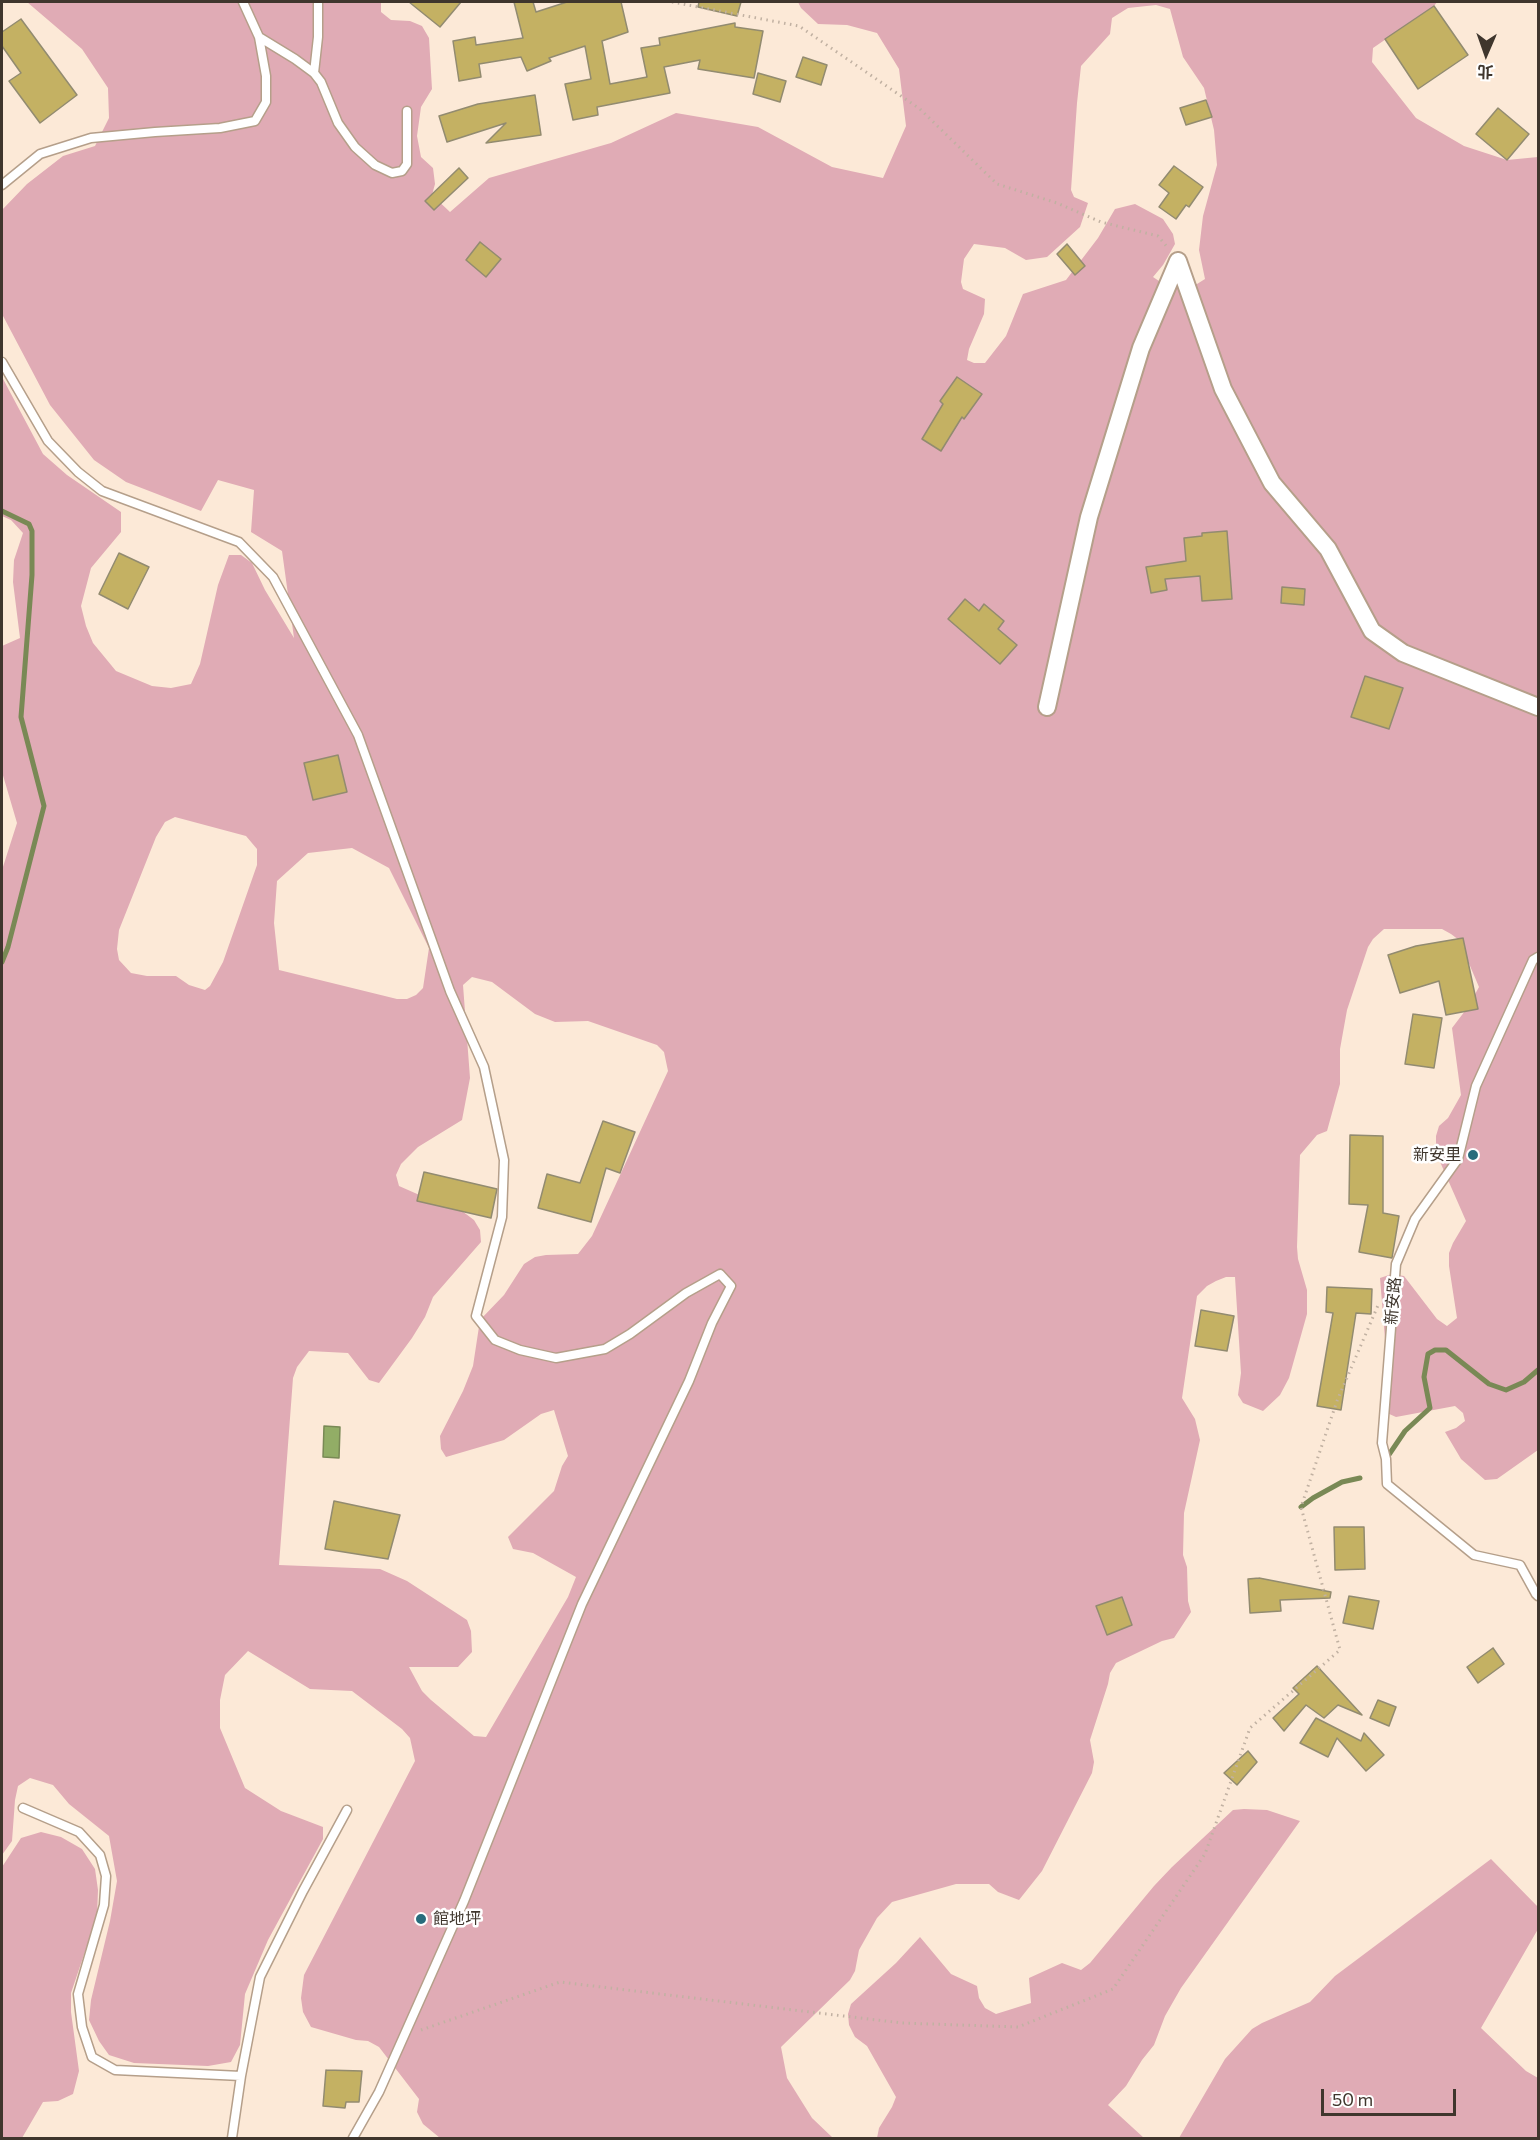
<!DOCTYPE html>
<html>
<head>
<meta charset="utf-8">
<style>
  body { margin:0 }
  #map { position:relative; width:1540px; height:2140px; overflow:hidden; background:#fce9d7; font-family:Commissioner,"Noto Sans TC",sans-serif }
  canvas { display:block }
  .frame { position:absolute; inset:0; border:3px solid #3f362d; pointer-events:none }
  .north { position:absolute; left:1456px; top:24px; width:60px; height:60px; -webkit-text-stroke:4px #fff; paint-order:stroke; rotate:182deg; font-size:16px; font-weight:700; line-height:24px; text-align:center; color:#3f362d }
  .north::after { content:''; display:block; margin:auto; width:21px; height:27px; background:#3f362d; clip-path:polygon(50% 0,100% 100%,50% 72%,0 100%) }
  .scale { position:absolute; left:1321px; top:2089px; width:135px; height:27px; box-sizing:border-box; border:3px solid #3f362d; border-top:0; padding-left:8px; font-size:18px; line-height:21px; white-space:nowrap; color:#3f362d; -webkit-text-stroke:4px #fff; paint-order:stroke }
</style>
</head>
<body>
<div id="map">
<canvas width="1540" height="2140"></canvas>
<div class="frame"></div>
<div class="north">北</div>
<div class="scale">50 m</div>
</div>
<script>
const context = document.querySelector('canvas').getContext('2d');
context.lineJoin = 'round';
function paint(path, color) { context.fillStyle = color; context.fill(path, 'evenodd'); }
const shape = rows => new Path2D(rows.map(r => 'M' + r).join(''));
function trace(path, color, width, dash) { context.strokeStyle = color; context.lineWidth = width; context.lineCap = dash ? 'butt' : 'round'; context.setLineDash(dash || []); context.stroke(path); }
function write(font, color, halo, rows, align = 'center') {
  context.font = font + ' Commissioner,"Noto Sans TC",sans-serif'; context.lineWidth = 5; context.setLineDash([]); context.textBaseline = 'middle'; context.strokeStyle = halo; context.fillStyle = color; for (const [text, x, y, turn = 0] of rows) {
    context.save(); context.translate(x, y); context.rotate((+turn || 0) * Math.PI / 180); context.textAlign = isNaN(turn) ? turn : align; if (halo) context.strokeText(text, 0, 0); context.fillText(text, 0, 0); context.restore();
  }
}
paint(shape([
  [27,2,381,2,381,12,391,20,410,21,422,26,429,38,432,89,421,107,417,136,421,157,433,168,435,184,432,195,450,212,489,178,611,143,676,113,758,127,832,167,883,178,906,126,899,69,877,33,847,25,818,24,801,8,798,2,1437,2,1434,6,1373,48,1372,62,1416,118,1464,146,1507,160,1538,157,1538,1450,1497,1479,1485,1480,1461,1459,1445,1432,1456,1428,1465,1421,1463,1413,1455,1406,1396,1417,1387,1413,1389,1388,1380,1278,1392,1274,1404,1276,1437,1319,1447,1326,1457,1318,1449,1266,1449,1253,1453,1243,1466,1221,1441,1164,1436,1148,1436,1136,1439,1126,1448,1118,1461,1095,1452,1028,1468,1007,1479,987,1459,940,1451,934,1442,929,1384,929,1373,939,1368,947,1347,1010,1340,1049,1340,1084,1327,1131,1317,1135,1300,1155,1297,1247,1298,1259,1307,1290,1307,1314,1289,1378,1280,1395,1263,1411,1243,1403,1238,1395,1241,1373,1235,1277,1226,1277,1216,1281,1207,1286,1197,1296,1182,1398,1195,1419,1200,1440,1184,1513,1183,1555,1187,1567,1188,1601,1191,1612,1174,1638,1162,1641,1116,1663,1110,1673,1108,1684,1090,1740,1094,1762,1092,1773,1042,1871,1019,1900,998,1892,989,1884,956,1884,892,1902,877,1918,859,1950,855,1971,850,1980,781,2047,787,2078,812,2118,833,2138,440,2138,423,2124,417,2112,419,2099,379,2047,368,2041,356,2040,311,2027,303,2012,301,1998,304,1975,415,1761,410,1738,402,1729,352,1691,310,1689,248,1651,225,1675,220,1700,220,1728,245,1788,281,1811,323,1827,323,1839,268,1940,245,1994,240,2045,231,2062,208,2066,134,2063,109,2055,99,2041,89,2020,91,2000,110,1921,117,1881,109,1836,69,1804,53,1785,30,1778,18,1786,15,1800,12,1841,2,1855,2,870,17,823,2,772,2,646,20,638,13,582,14,560,23,533,11,520,2,516,2,377,43,454,67,475,121,512,121,532,91,568,81,606,86,626,93,643,116,671,152,686,171,688,191,684,200,664,218,585,229,555,241,555,252,563,265,590,294,638,282,551,251,532,254,490,218,480,201,511,126,482,94,460,50,405,2,314,2,210,27,184,63,156,95,146,109,118,108,88,82,49],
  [1156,5,1170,9,1183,57,1204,88,1214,130,1217,165,1203,216,1199,250,1205,279,1197,284,1165,285,1153,277,1163,265,1175,244,1173,234,1163,219,1135,204,1115,209,1098,238,1066,280,1023,294,1006,336,985,363,974,363,967,360,969,349,984,314,985,299,963,289,961,282,964,259,974,244,1005,248,1026,260,1047,257,1080,227,1088,203,1074,197,1071,190,1077,103,1081,66,1110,34,1112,18,1128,8],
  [175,817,246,836,257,849,257,865,223,962,210,986,205,990,189,985,176,976,147,976,131,973,119,960,117,949,119,930,156,837,165,822],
  [352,848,389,868,429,948,423,988,416,995,407,999,397,999,279,970,274,923,277,881,308,853],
  [472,977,492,982,535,1014,555,1022,588,1021,657,1045,664,1052,668,1071,592,1236,578,1254,546,1255,535,1257,524,1264,504,1295,480,1320,473,1366,463,1391,440,1436,441,1449,446,1457,504,1440,541,1414,554,1410,568,1456,562,1466,554,1491,508,1537,513,1549,533,1553,576,1577,568,1597,486,1737,474,1736,431,1700,422,1691,409,1667,458,1667,472,1652,471,1631,467,1620,407,1581,380,1569,279,1565,293,1378,297,1367,309,1351,348,1353,369,1380,379,1383,412,1338,425,1317,433,1297,481,1242,480,1230,474,1220,462,1211,449,1208,399,1186,396,1175,401,1164,418,1147,462,1120,470,1078,463,985],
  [1244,1809,1267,1810,1300,1821,1181,1988,1165,2016,1154,2045,1142,2060,1126,2086,1108,2105,1144,2138,877,2138,879,2128,892,2107,896,2097,867,2046,855,2037,849,2025,848,2014,851,2004,896,1963,920,1937,951,1974,977,1986,979,1998,985,2008,996,2014,1031,2003,1029,1978,1062,1963,1081,1970,1090,1963,1154,1886,1172,1867,1233,1810],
  [41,1832,61,1837,82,1849,95,1869,98,1890,97,1916,71,1993,71,2012,79,2071,73,2094,58,2101,43,2102,22,2138,2,2138,2,1867,21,1838],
  [1491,1859,1538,1907,1538,1929,1481,2028,1526,2071,1538,2078,1538,2138,1179,2138,1225,2059,1252,2029,1262,2023,1310,2002,1335,1976]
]), '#e0abb5');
const water = shape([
  [324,1426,340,1427,339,1458,323,1457,324,1426]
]);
paint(water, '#92ad66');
trace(water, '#798955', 1.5);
trace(shape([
  [2,511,29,524,32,531,32,575,21,717,44,806,8,947,2,962],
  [1386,1459,1405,1431,1430,1408,1424,1377,1428,1354,1435,1350,1446,1350,1489,1384,1506,1390,1524,1382,1538,1370],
  [1301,1507,1313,1498,1342,1482,1360,1478]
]), '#798955', 5);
const building = shape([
  [409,2,461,2,440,27,409,2],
  [514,2,533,2,536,12,567,2,621,2,628,32,602,41,610,84,647,77,641,48,660,45,659,38,735,23,735,27,763,31,754,78,698,69,700,60,664,67,670,93,597,107,598,115,573,120,565,84,591,79,585,46,549,58,551,61,527,71,521,57,479,64,481,77,459,81,453,41,475,37,476,45,523,38,514,2],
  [699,2,741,2,737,16,698,7,699,2],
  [1434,6,1468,55,1418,89,1385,39,1434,6],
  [21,19,77,95,40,123,9,81,21,73,2,46,2,32,21,19],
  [803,57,827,65,821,85,796,77,803,57],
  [758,73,786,81,780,102,753,94,758,73],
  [535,95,541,135,486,143,506,123,447,142,439,116,478,104,535,95],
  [1206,100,1212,117,1186,125,1180,108,1206,100],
  [1498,108,1529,134,1507,160,1476,134,1498,108],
  [1174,166,1203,187,1189,207,1186,205,1176,219,1159,207,1169,193,1159,185,1174,166],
  [459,168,468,178,434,210,425,201,459,168],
  [480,242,501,259,486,277,466,260,480,242],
  [1067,244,1085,266,1075,275,1057,254,1067,244],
  [957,377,982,394,964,419,962,417,941,451,922,439,943,404,940,401,957,377],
  [1227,531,1232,599,1202,601,1200,576,1165,579,1167,590,1151,593,1146,567,1186,561,1184,538,1202,536,1202,533,1227,531],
  [119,553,149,567,128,609,99,594,119,553],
  [1282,587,1305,589,1304,605,1281,603,1282,587],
  [965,599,979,611,984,604,1004,621,998,629,1017,645,1000,664,948,619,965,599],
  [1365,676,1403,688,1389,729,1351,717,1365,676],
  [338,755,347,792,313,800,304,763,338,755],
  [1463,938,1478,1009,1446,1015,1439,981,1400,993,1388,955,1416,946,1463,938],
  [1413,1014,1442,1018,1434,1068,1405,1064,1413,1014],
  [603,1121,635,1132,620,1173,606,1168,591,1222,538,1208,547,1174,580,1183,603,1121],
  [1350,1135,1383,1136,1383,1213,1399,1216,1392,1258,1359,1252,1368,1205,1349,1204,1350,1135],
  [424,1172,497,1189,491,1218,417,1201,424,1172],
  [1327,1287,1372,1289,1371,1314,1356,1313,1341,1410,1317,1406,1333,1313,1326,1312,1327,1287],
  [1201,1310,1234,1316,1227,1351,1195,1346,1201,1310],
  [334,1501,400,1515,388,1559,325,1549,334,1501],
  [1334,1527,1364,1527,1365,1569,1335,1570,1334,1527],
  [1259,1578,1331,1592,1330,1598,1280,1600,1281,1611,1250,1613,1248,1579,1259,1578],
  [1349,1596,1379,1601,1373,1629,1343,1623,1349,1596],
  [1122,1597,1132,1625,1107,1635,1096,1606,1122,1597],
  [1493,1648,1504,1664,1478,1683,1467,1667,1493,1648],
  [1317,1666,1362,1715,1338,1705,1324,1718,1306,1705,1284,1731,1273,1718,1299,1694,1293,1688,1317,1666],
  [1378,1700,1396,1707,1389,1726,1370,1718,1378,1700],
  [1316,1718,1361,1741,1364,1733,1384,1755,1366,1771,1337,1738,1328,1757,1300,1743,1316,1718],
  [1248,1751,1257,1762,1237,1785,1224,1773,1248,1751],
  [326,2070,362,2071,359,2102,346,2102,345,2108,323,2106,326,2070]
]);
paint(building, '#c4b163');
trace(building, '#928b70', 1.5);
const service = shape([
  [259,37,295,59,314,73,321,82,338,123,355,147,375,165,392,173,402,171,407,164,407,111],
  [314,73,318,37,318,2],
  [2,185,40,154,91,138,155,132,220,128,255,121,266,102,266,76,259,37,243,2],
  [2,362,48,441,78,472,102,491,239,542,273,577,358,735,450,991,484,1067,504,1160,502,1217,476,1316,495,1340,520,1350,556,1358,605,1349,630,1334,686,1293,720,1274,731,1286,712,1323,689,1381,582,1604,464,1901,379,2092,353,2138],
  [1538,957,1533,960,1476,1086,1458,1159,1415,1219,1396,1264,1382,1443,1386,1459,1387,1484,1474,1555,1520,1565,1536,1594,1538,1596],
  [23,1808,79,1832,100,1855,106,1876,104,1905,78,1994,82,2027,92,2057,115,2070,241,2076,232,2138],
  [241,2076,260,1977,303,1891,347,1810]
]);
const minor = shape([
  [1178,261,1223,389,1272,483,1328,549,1372,631,1403,653,1538,707],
  [1047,707,1089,517,1141,348,1178,261]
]);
trace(service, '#b59f8a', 11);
trace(minor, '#b59f8a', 20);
trace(shape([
  [672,2,799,26,920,109,997,184,1057,203,1101,222,1158,236,1168,248],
  [421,2030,560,1982,902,2023,1018,2027,1113,1989,1205,1854,1250,1728,1340,1650,1301,1507,1337,1401,1379,1303]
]), '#c1b1a2', 3, [1.5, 4.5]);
trace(service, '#fff', 8);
trace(minor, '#fff', 16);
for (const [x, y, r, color] of [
  [1473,1155,6,"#276c7c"],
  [421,1919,6,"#276c7c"]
]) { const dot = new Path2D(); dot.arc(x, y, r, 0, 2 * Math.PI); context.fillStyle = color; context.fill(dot); trace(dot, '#fff', 2); }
write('16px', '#3f362d', '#fff', [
  ["新安里",1461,1155],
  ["館地坪",433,1919,"left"]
], 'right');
write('16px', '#3f362d', '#fff', [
  ["新安路",1393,1301,-85]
]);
</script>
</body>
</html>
